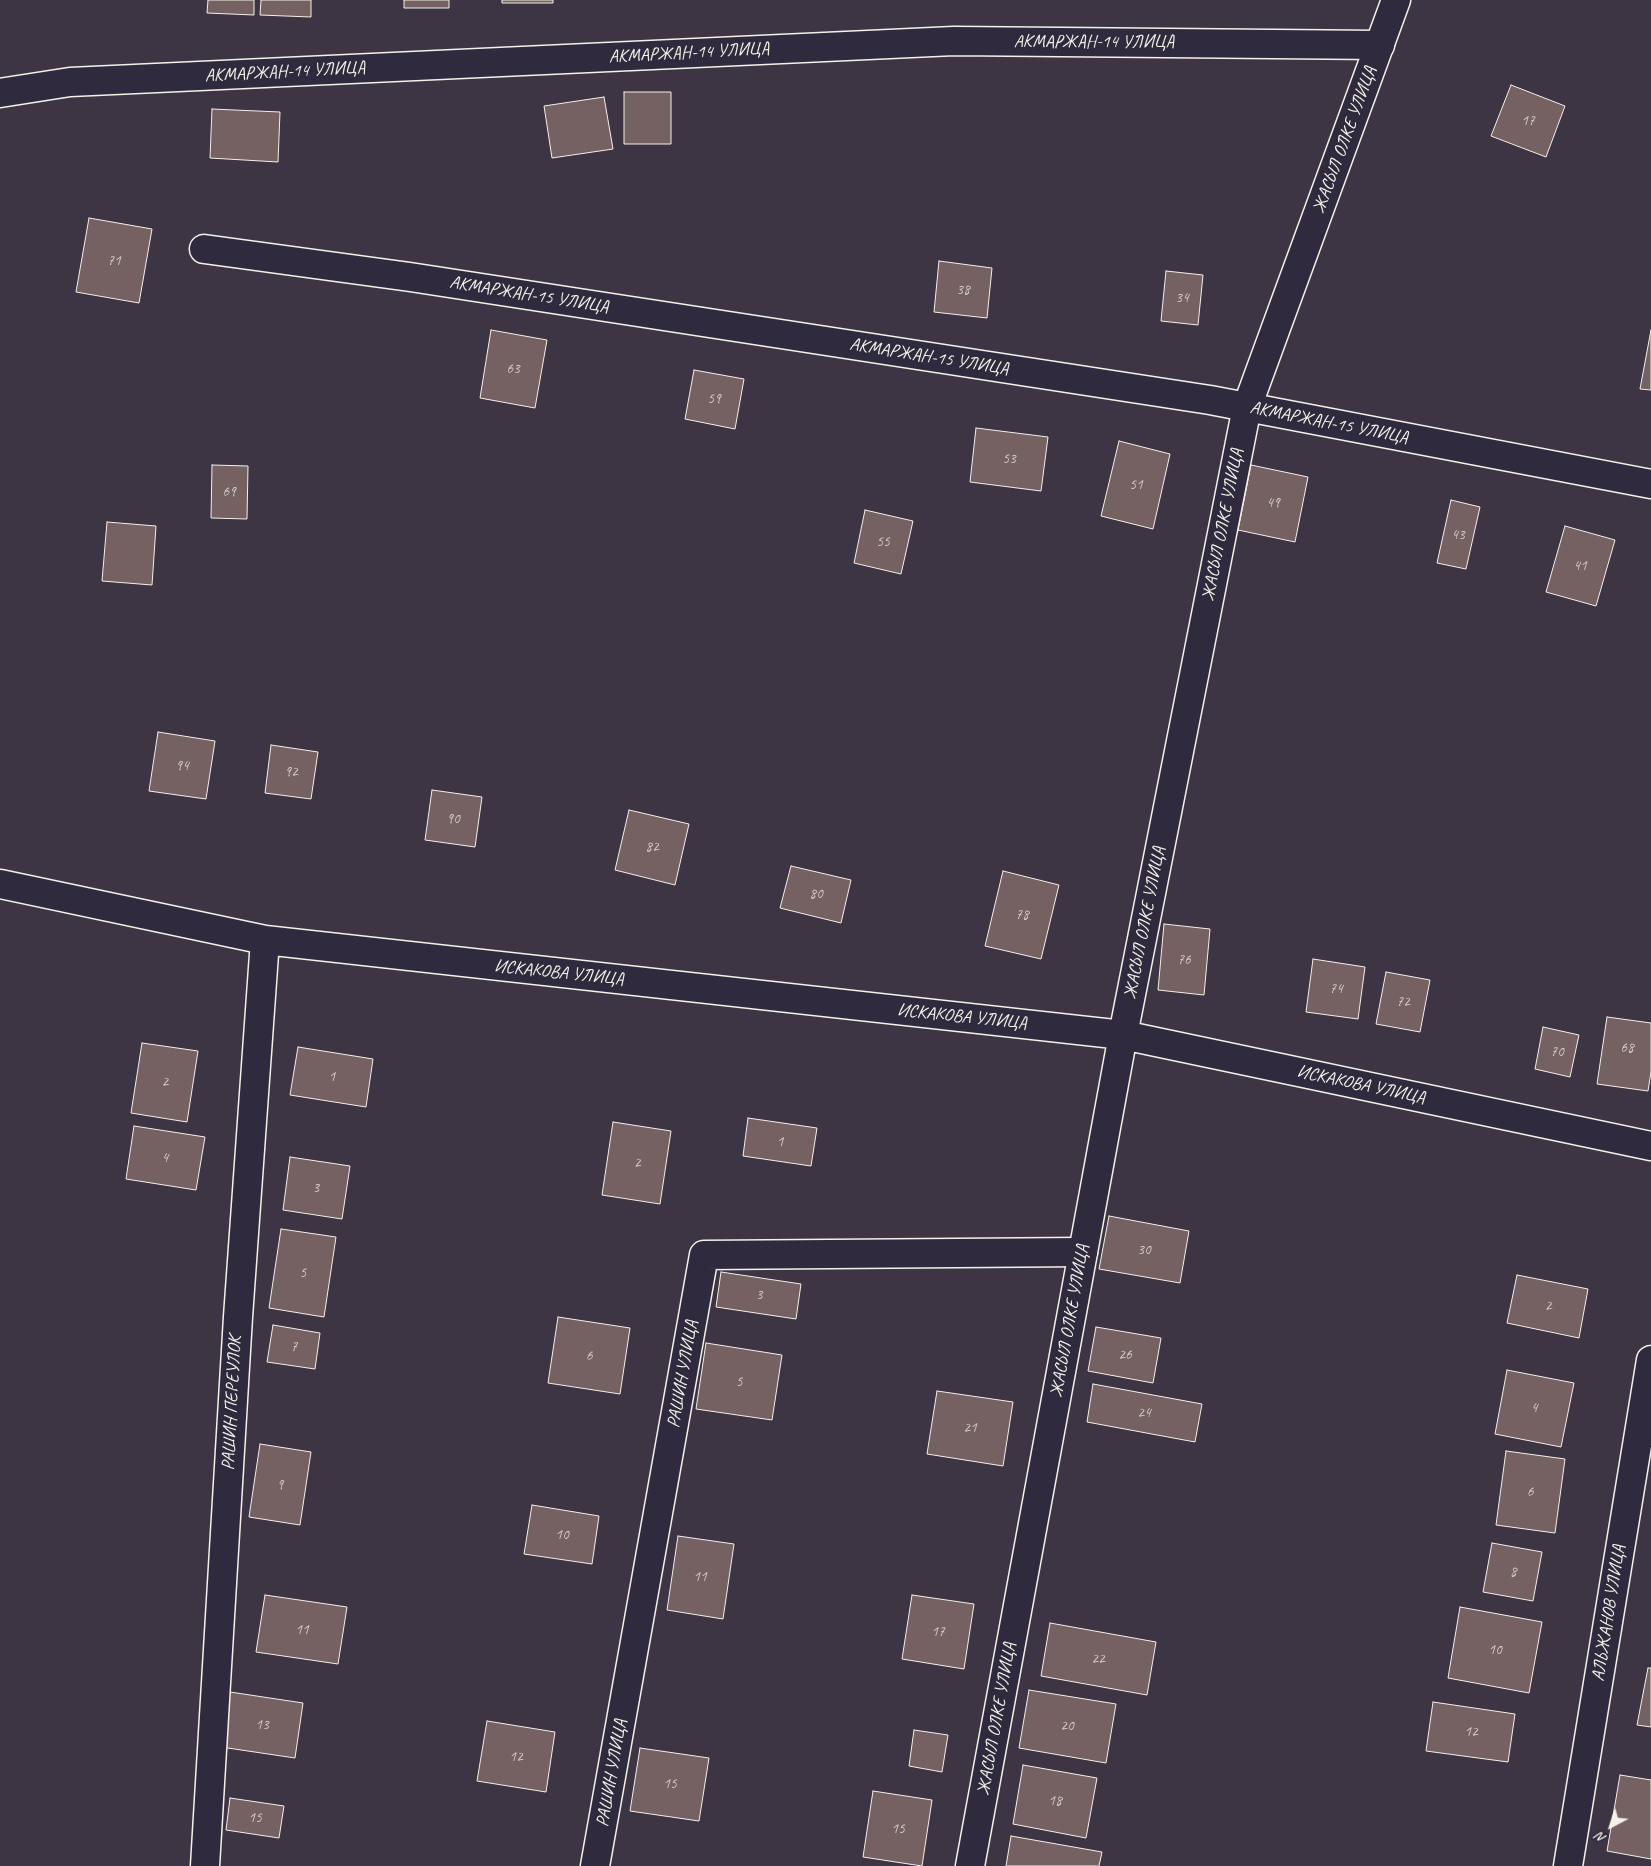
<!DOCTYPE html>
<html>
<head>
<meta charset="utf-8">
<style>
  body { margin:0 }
  #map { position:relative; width:1651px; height:1866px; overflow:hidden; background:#3d3544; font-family:Caveat,sans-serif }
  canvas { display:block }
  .north { position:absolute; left:1586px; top:1801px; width:50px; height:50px; -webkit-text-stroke:4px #2f2a3d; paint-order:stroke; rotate:220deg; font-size:14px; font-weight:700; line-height:20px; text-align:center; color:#f4f1e8 }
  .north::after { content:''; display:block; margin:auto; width:18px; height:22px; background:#f4f1e8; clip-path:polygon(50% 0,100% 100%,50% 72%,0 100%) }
</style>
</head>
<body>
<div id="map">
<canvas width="1651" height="1866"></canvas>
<div class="north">N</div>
</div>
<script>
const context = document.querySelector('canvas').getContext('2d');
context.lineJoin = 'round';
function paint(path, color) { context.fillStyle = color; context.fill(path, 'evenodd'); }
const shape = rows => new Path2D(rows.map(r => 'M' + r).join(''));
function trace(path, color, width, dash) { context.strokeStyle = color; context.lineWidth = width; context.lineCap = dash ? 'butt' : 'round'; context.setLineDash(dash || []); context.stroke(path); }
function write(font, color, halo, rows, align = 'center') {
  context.font = font + ' Caveat,sans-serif'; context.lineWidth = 4; context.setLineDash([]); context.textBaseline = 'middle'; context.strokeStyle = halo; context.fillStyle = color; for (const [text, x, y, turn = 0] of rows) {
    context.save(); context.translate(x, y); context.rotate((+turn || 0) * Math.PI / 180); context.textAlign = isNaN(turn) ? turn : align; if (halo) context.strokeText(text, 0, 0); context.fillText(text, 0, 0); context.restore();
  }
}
const building = shape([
  [208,0,254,0,254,15,207,13,208,0],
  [261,0,311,0,311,17,260,15,261,0],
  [404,0,449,0,449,8,404,8,404,0],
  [502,0,553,0,553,3,502,3,502,0],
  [1511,85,1565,106,1546,157,1491,136,1511,85],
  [624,92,671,92,671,144,624,144,624,92],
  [604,97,613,149,552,158,544,106,604,97],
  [212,109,280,112,278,162,210,158,212,109],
  [89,218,152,229,139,303,76,292,89,218],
  [939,261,992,268,987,318,934,312,939,261],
  [1166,271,1203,275,1198,325,1161,321,1166,271],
  [491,330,547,340,535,408,480,398,491,330],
  [1651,330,1651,390,1640,389,1651,330],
  [694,370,744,379,735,429,685,419,694,370],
  [976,428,1048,437,1041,491,970,482,976,428],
  [1119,441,1170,454,1153,529,1101,516,1119,441],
  [212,465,248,466,247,519,211,518,212,465],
  [1251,465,1308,477,1295,542,1238,530,1251,465],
  [1451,500,1480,507,1466,569,1437,563,1451,500],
  [865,510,913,521,901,574,854,563,865,510],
  [107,522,156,526,152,585,102,581,107,522],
  [1565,526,1615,540,1596,606,1546,592,1565,526],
  [158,732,215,741,206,799,149,791,158,732],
  [271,745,318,752,311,799,265,793,271,745],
  [432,790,482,797,475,847,425,840,432,790],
  [629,810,689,824,675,885,615,870,629,810],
  [791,866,851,880,841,923,780,908,791,866],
  [1003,871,1059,885,1041,959,985,946,1003,871],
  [1164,924,1210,929,1204,995,1158,990,1164,924],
  [1313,959,1365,967,1358,1019,1306,1012,1313,959],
  [1386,972,1430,980,1420,1032,1376,1024,1386,972],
  [1607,1017,1651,1023,1651,1072,1648,1091,1597,1084,1607,1017],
  [1543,1027,1579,1035,1570,1077,1535,1069,1543,1027],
  [142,1043,198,1051,187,1122,131,1113,142,1043],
  [298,1047,373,1059,366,1107,290,1095,298,1047],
  [748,1118,817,1128,811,1166,743,1156,748,1118],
  [613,1122,671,1131,660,1204,602,1195,613,1122],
  [134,1126,205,1137,196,1190,126,1179,134,1126],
  [290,1157,350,1166,342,1219,283,1210,290,1157],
  [1109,1216,1189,1231,1180,1283,1099,1269,1109,1216],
  [281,1229,336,1237,324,1317,269,1308,281,1229],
  [721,1272,801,1284,796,1319,716,1307,721,1272],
  [1517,1275,1588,1289,1579,1338,1507,1323,1517,1275],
  [558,1317,630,1328,620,1394,548,1383,558,1317],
  [273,1325,320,1333,315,1369,267,1362,273,1325],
  [1096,1327,1161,1338,1153,1383,1088,1371,1096,1327],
  [706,1343,782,1355,772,1420,696,1409,706,1343],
  [1507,1370,1574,1383,1561,1447,1495,1434,1507,1370],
  [1093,1384,1202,1404,1195,1442,1087,1422,1093,1384],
  [937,1391,1013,1402,1003,1466,927,1454,937,1391],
  [260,1444,311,1452,300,1525,249,1517,260,1444],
  [1506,1451,1565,1459,1555,1533,1496,1525,1506,1451],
  [532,1505,599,1516,592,1564,524,1554,532,1505],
  [678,1536,734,1544,723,1619,667,1610,678,1536],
  [1492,1543,1542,1552,1533,1601,1483,1592,1492,1543],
  [265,1595,347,1607,338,1664,256,1652,265,1595],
  [912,1595,974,1604,964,1669,902,1659,912,1595],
  [1460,1607,1542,1622,1529,1693,1448,1678,1460,1607],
  [1050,1623,1156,1642,1147,1695,1041,1676,1050,1623],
  [1648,1668,1651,1668,1651,1727,1637,1725,1648,1668],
  [1029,1690,1116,1704,1106,1763,1019,1748,1029,1690],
  [230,1692,303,1703,295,1758,221,1747,230,1692],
  [1433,1702,1515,1714,1508,1762,1426,1751,1433,1702],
  [487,1721,555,1732,546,1792,477,1781,487,1721],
  [914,1730,948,1735,942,1772,909,1766,914,1730],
  [640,1748,709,1758,699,1821,630,1811,640,1748],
  [1023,1765,1097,1778,1086,1838,1013,1824,1023,1765],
  [1620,1775,1651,1780,1651,1859,1607,1851,1620,1775],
  [873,1791,932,1800,922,1866,863,1857,873,1791],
  [230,1798,284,1806,279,1838,226,1830,230,1798],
  [1011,1836,1102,1852,1099,1866,1006,1866,1011,1836]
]);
paint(building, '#756062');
trace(building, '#f4f1e8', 1);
const minor = shape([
  [0,93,70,82,954,41,1380,45],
  [204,249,410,277,1210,400,1651,484],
  [0,884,265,940,1123,1035],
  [205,1866,238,1317,265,940],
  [595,1866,704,1255,1083,1252],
  [1568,1866,1651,1360]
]);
const tertiary = shape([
  [1123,1035,1651,1146],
  [970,1866,1123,1035,1247,407,1396,0]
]);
trace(minor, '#f4f1e8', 31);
trace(tertiary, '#f4f1e8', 31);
trace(minor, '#2f2a3d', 28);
trace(tertiary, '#2f2a3d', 28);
write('15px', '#d4cdc6', null, [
  ["17",1528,121],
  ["71",114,261],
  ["38",963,290],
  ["34",1182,298],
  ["63",513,369],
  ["59",714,399],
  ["53",1009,459],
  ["51",1136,485],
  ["69",229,492],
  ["49",1273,503],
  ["43",1458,535],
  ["55",883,542],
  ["41",1580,566],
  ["94",182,766],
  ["92",291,772],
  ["90",453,819],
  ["82",652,847],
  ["80",816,894],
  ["78",1022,915],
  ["76",1184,960],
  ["74",1336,989],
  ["72",1403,1002],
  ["68",1627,1048],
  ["70",1557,1052],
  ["1",332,1077],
  ["2",165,1082],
  ["1",780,1142],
  ["4",165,1158],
  ["2",637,1163],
  ["3",316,1188],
  ["30",1144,1250],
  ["5",303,1273],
  ["3",759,1295],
  ["2",1548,1306],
  ["7",294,1347],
  ["26",1125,1355],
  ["6",589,1356],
  ["5",739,1382],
  ["4",1534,1408],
  ["24",1144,1413],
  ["21",970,1428],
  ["9",280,1485],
  ["6",1530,1492],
  ["10",562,1535],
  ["8",1513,1572],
  ["11",700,1577],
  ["11",302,1630],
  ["17",938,1632],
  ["10",1495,1650],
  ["22",1098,1659],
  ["13",262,1725],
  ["20",1067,1726],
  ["12",1471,1732],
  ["12",516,1757],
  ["15",670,1784],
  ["18",1055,1801],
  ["15",255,1818],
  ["15",898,1829]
]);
write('18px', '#f4f1e8', '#2f2a3d', [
  ["АКМАРЖАН-14 УЛИЦА",1094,42],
  ["АКМАРЖАН-14 УЛИЦА",689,53,-3],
  ["АКМАРЖАН-14 УЛИЦА",285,72,-3],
  ["ЖАСЫЛ ОЛКЕ УЛИЦА",1345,140,-70],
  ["АКМАРЖАН-15 УЛИЦА",529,295,9],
  ["АКМАРЖАН-15 УЛИЦА",929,357,9],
  ["АКМАРЖАН-15 УЛИЦА",1329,423,11],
  ["ЖАСЫЛ ОЛКЕ УЛИЦА",1223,525,-79],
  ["ЖАСЫЛ ОЛКЕ УЛИЦА",1145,923,-79],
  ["ИСКАКОВА УЛИЦА",559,973,6],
  ["ИСКАКОВА УЛИЦА",962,1017,6],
  ["ИСКАКОВА УЛИЦА",1361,1085,12],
  ["ЖАСЫЛ ОЛКЕ УЛИЦА",1070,1321,-80],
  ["РАШИН УЛИЦА",683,1374,-80],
  ["РАШИН ПЕРЕУЛОК",232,1403,-87],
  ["АЛЬЖАНОВ УЛИЦА",1609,1613,-81],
  ["ЖАСЫЛ ОЛКЕ УЛИЦА",997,1719,-80],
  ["РАШИН УЛИЦА",612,1773,-80]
]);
</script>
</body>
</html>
